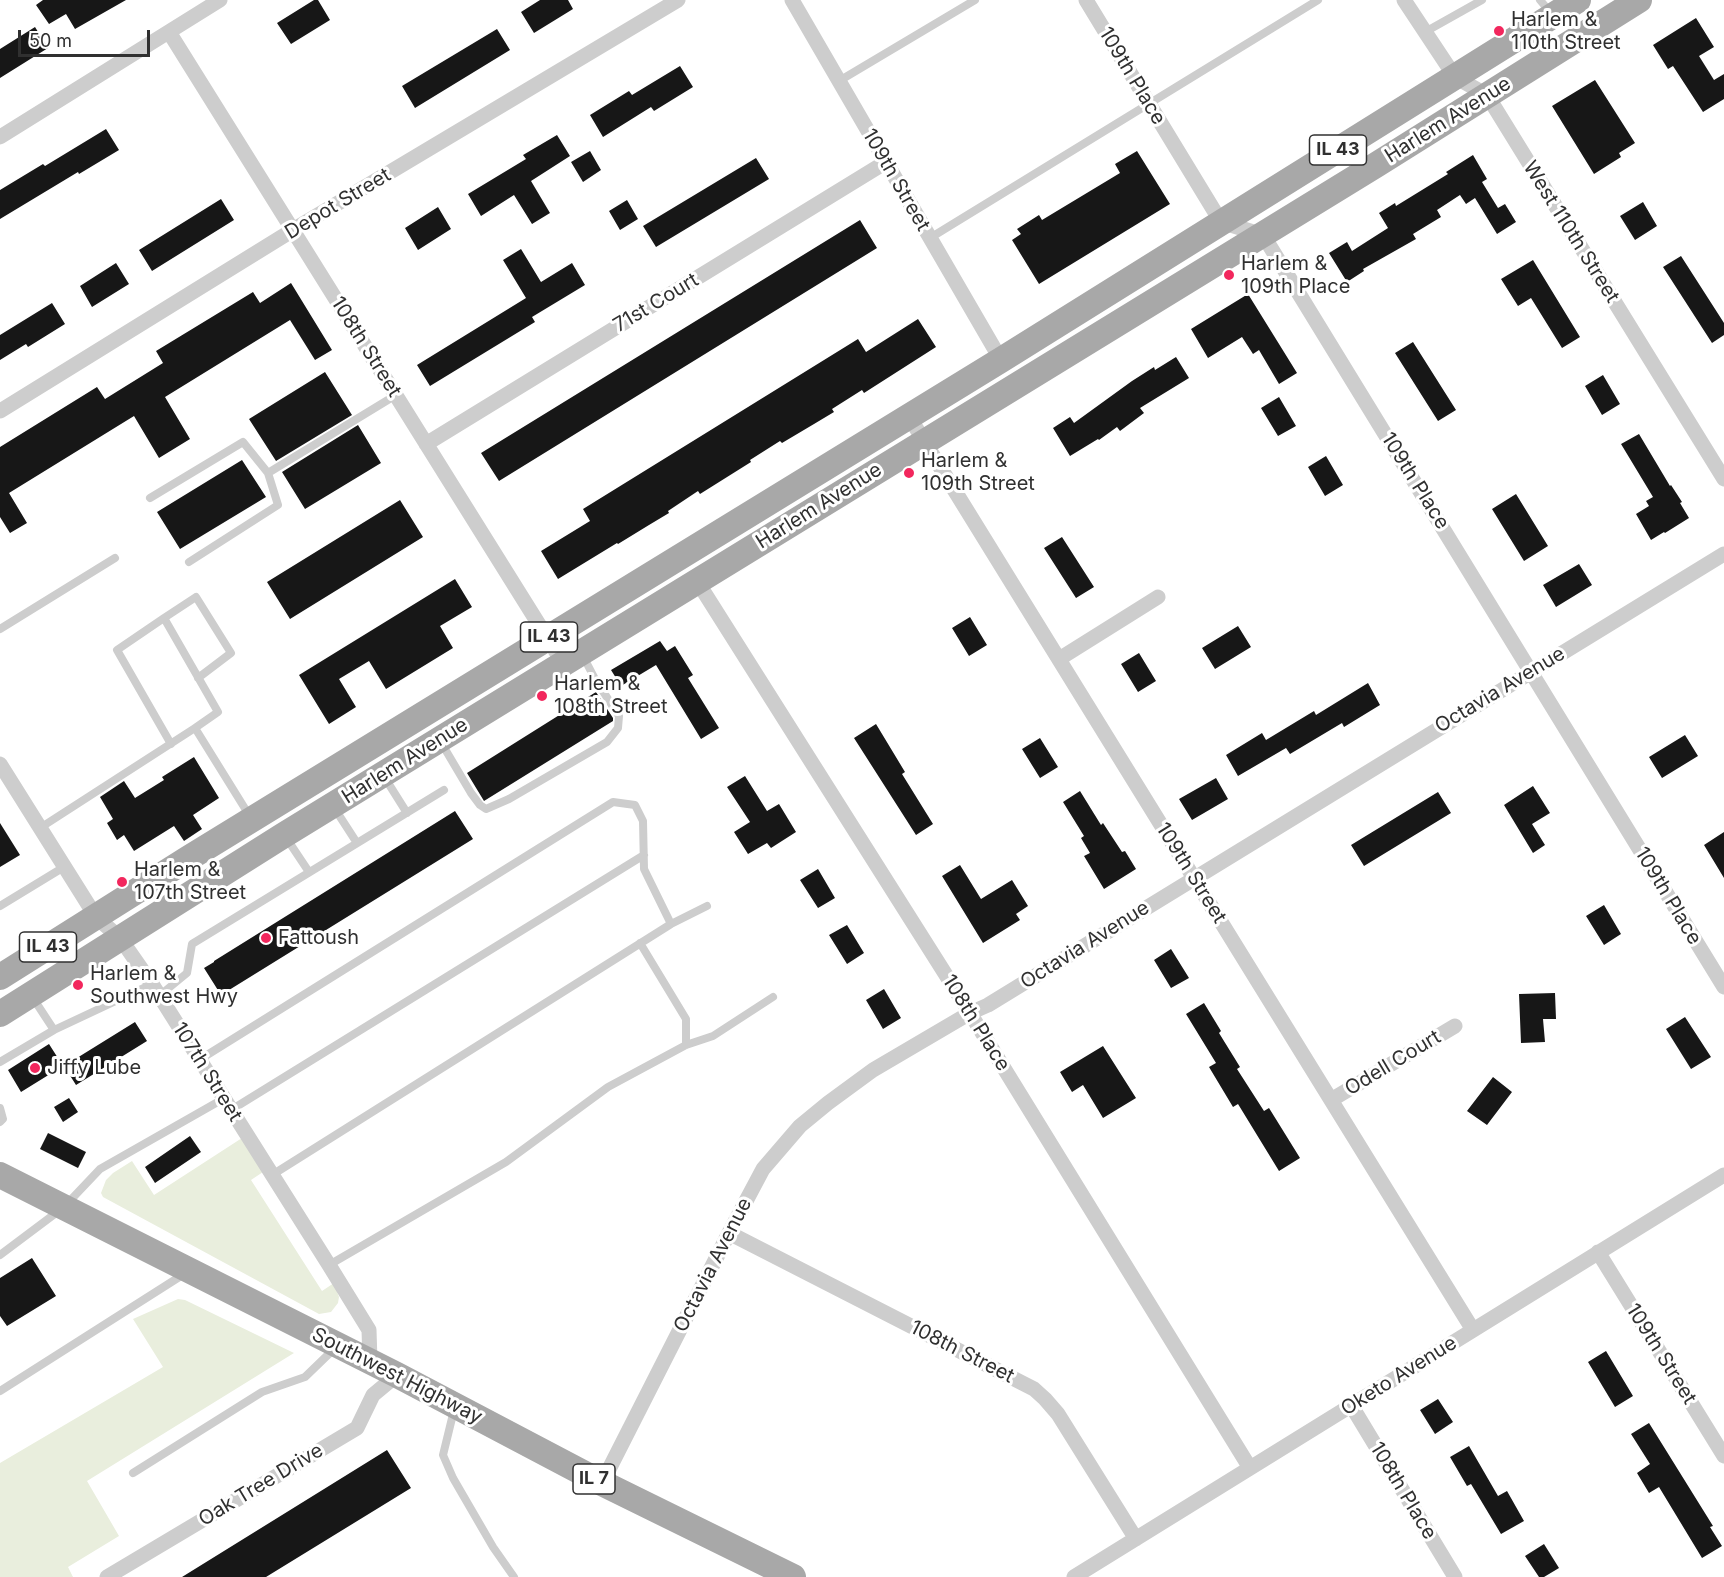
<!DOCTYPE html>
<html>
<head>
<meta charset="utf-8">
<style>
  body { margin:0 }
  #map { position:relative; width:1724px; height:1577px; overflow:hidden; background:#fff; font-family:Inter,sans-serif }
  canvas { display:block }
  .scale { position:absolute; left:18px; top:30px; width:132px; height:27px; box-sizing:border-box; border:3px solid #303030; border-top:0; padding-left:8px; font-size:18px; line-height:21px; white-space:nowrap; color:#303030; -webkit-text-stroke:4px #fff; paint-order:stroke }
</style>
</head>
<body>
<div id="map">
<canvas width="1724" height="1577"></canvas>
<div class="scale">50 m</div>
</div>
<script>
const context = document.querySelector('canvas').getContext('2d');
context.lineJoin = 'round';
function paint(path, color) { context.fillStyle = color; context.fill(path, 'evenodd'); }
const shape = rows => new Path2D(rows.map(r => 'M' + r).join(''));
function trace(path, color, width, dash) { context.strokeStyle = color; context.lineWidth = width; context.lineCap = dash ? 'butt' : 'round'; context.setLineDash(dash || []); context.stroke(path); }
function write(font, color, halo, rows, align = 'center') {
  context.font = font + ' Inter,sans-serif'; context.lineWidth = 6; context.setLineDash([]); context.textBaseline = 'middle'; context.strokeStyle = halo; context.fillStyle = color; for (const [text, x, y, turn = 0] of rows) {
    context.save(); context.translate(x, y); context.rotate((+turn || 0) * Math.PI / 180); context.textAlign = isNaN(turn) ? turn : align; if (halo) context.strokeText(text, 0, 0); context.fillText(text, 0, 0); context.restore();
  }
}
paint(shape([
  [242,1138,263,1172,251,1180,322,1291,334,1283,339,1297,338,1303,331,1312,319,1314,103,1197,101,1193,106,1180,113,1173,132,1161,154,1195],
  [178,1299,185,1300,294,1353,87,1481,119,1536,68,1567,73,1577,0,1577,0,1463,163,1367,133,1319]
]), '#e9eedd');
paint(shape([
  [43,0,126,0,75,29,66,14,49,24,36,5],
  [314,0,318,0,330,20,291,44,277,23],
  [540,0,568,0,573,9,534,33,521,12],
  [1696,18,1714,47,1699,56,1714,80,1724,74,1724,99,1703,112,1673,66,1668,69,1653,45],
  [35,27,48,48,0,78,0,49],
  [497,29,510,50,415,108,402,86],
  [680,66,693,87,654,111,651,107,603,137,590,115,629,91,632,95],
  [1595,80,1635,143,1619,153,1621,157,1594,174,1552,106],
  [106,129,119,150,79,174,78,172,0,219,0,190,43,164,45,166],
  [557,135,570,156,531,181,550,213,532,224,514,195,481,216,468,194,526,159,523,155],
  [590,151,601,170,583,182,571,162],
  [1137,151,1170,204,1039,284,1012,240,1021,234,1017,229,1039,215,1042,220,1120,173,1115,164],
  [1473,155,1487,179,1482,182,1498,208,1505,204,1516,222,1497,234,1475,198,1466,204,1460,195,1437,210,1441,217,1413,234,1416,239,1363,269,1364,271,1347,282,1329,253,1347,242,1352,251,1388,228,1379,213,1395,203,1396,206,1448,174,1446,172],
  [756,158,769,179,656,247,643,226],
  [221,199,234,220,152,271,139,250],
  [627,200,638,219,620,230,609,211],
  [1643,202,1657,226,1635,240,1620,216],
  [438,207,451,229,418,250,405,228],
  [860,220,877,248,499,481,481,453],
  [521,249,541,282,572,263,585,285,532,317,535,322,430,386,417,365,526,298,503,260],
  [1681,256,1724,323,1724,335,1712,343,1663,267],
  [1533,260,1580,337,1562,348,1531,298,1518,306,1501,279],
  [116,263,129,284,92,307,80,286],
  [291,283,332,350,315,360,290,320,165,397,190,439,159,458,134,416,9,493,27,523,10,533,0,517,0,447,97,387,105,399,163,363,156,351,253,292,260,303],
  [1248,294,1297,373,1279,384,1259,350,1253,354,1242,337,1208,358,1191,329],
  [52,303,65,324,28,347,26,344,0,360,0,335],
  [918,319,936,347,864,393,862,390,832,409,834,412,814,424,782,443,780,441,750,460,751,462,700,494,698,491,668,511,669,513,649,525,618,544,617,543,558,579,541,551,590,521,583,509,858,339,866,352],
  [1413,342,1456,410,1438,421,1395,353],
  [1176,357,1189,378,1140,408,1144,413,1120,431,1117,427,1099,440,1098,439,1070,456,1053,428,1070,417,1074,423,1132,381,1154,367,1155,370],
  [325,372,352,415,276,461,249,419],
  [1603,375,1620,404,1602,415,1585,386],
  [1279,397,1296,426,1278,436,1261,408],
  [358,425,381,463,305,509,282,472],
  [1639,434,1670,486,1671,485,1682,502,1680,503,1689,518,1665,533,1664,532,1651,540,1636,514,1649,506,1646,501,1653,497,1621,444],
  [1326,456,1343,485,1325,496,1308,467],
  [242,460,266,497,180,549,157,512],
  [1516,494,1548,546,1524,561,1492,509],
  [400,500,423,537,290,619,267,582],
  [1062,537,1094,587,1076,598,1044,548],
  [1579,564,1592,585,1556,607,1543,585],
  [455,579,472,607,440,626,453,648,386,689,369,661,339,679,356,707,329,724,299,675],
  [970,617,987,645,969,656,952,628],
  [1238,626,1251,647,1215,669,1202,648],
  [660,641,667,651,675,646,693,675,688,678,719,728,701,739,656,665,621,686,611,670],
  [1139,653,1156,681,1138,692,1121,664],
  [1368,683,1380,705,1344,727,1342,723,1290,754,1286,748,1238,776,1226,755,1262,733,1266,740,1314,711,1316,715],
  [596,692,613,718,613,721,484,801,467,773],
  [876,724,905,772,902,774,933,824,916,835,854,738],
  [1685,735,1698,756,1662,778,1649,757],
  [1040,738,1058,767,1040,778,1022,749],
  [194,757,219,798,193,815,202,829,184,841,174,826,134,851,124,835,117,840,107,823,113,819,100,797,124,781,135,798,164,780,162,777],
  [745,776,767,811,779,804,796,832,771,848,767,843,748,854,734,832,750,822,727,787],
  [1216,778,1228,799,1192,820,1179,799],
  [1533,786,1550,813,1532,824,1545,845,1533,853,1504,805],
  [1080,791,1101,825,1103,823,1122,852,1125,851,1136,869,1104,889,1084,856,1090,853,1081,838,1084,836,1063,802],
  [1438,792,1451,813,1364,866,1351,845],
  [455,811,473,839,221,995,204,968,214,962,214,961],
  [0,823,20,855,0,867],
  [1724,832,1724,878,1704,845],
  [960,865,981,899,1012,880,1028,906,1016,914,1020,920,983,943,942,876],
  [818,869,835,898,818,908,800,880],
  [1604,905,1621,934,1604,945,1586,916],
  [847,925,864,953,847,964,829,935],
  [1171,949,1189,978,1171,988,1154,960],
  [884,989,901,1018,883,1029,866,1000],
  [1555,993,1556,1019,1543,1019,1545,1042,1521,1043,1519,994],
  [1204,1003,1221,1031,1219,1033,1240,1067,1237,1069,1264,1111,1269,1108,1300,1158,1279,1171,1238,1104,1233,1107,1209,1067,1216,1063,1186,1014],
  [1685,1017,1711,1057,1691,1069,1666,1029],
  [135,1022,147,1041,76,1085,64,1066],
  [49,1044,63,1066,21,1092,8,1070],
  [1103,1046,1136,1098,1103,1118,1083,1085,1072,1092,1060,1072],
  [1493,1077,1512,1092,1487,1125,1467,1111],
  [69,1098,78,1112,63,1122,54,1107],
  [48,1133,86,1152,78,1168,40,1149],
  [190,1136,201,1152,155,1183,145,1167],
  [32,1258,56,1296,7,1326,0,1316,0,1278],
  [1606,1351,1633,1396,1615,1407,1588,1362],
  [1438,1399,1453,1422,1435,1434,1420,1410],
  [1649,1423,1713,1526,1710,1527,1722,1546,1702,1558,1659,1487,1649,1493,1637,1473,1650,1464,1631,1434],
  [1469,1446,1498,1496,1507,1491,1524,1521,1501,1534,1471,1484,1467,1486,1450,1457],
  [387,1450,411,1488,266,1577,182,1577],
  [1544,1544,1559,1568,1544,1577,1539,1577,1525,1556]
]), '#171717');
trace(shape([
  [1540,0,1550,12],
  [1425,32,1482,0],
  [839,81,975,0],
  [930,238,1318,0],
  [268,473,396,395],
  [150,498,243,442,268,473,278,505,189,562],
  [164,618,117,650,171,744],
  [0,629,115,558],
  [198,678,231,653,196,597,164,618,218,712,195,728,249,815],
  [442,744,471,793,480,805,486,809,509,799,607,742,618,728,619,716,595,679,583,656],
  [385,778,407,813],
  [335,809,357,843],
  [40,828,195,728],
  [287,839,309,872],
  [0,906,64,867],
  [640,943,686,1019,686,1045],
  [159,996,187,973,192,944,444,790],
  [33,998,54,1030,152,984],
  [199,1060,613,802,635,805,643,821,644,869,671,924],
  [0,1062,54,1030],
  [0,1108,3,1119,0,1122],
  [231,1110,644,855],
  [272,1175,671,924,707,906],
  [0,1255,64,1207,100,1169,223,1099],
  [329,1265,506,1162,608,1087,686,1045,713,1036,773,997],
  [0,1391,184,1274],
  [454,1410,443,1455,453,1478,493,1547,514,1577],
  [133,1473,262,1392,305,1377,335,1348]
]), '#cdcdcd', 8);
trace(shape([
  [792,0,1001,360],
  [1086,0,1221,222,1263,235,1724,987],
  [1404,0,1455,77,1487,95,1724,479],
  [169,32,563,663],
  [0,137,220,0],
  [0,411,293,230,678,0],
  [908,415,1473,1330],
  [426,444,886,162],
  [697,581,970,1013,1250,1468],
  [1059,659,1158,597],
  [0,764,96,917,120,938,152,984,329,1265,369,1330,370,1361],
  [1331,1100,1455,1026],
  [729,1233,1034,1389,1045,1399,1058,1414,1136,1539],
  [1598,1252,1724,1456],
  [1351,1405,1455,1577],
  [602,1483,729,1233,763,1169,800,1126,828,1103,873,1070,970,1013,988,1005,1724,554],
  [107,1577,357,1428,373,1395,397,1375],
  [1074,1577,1724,1175]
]), '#cdcdcd', 15);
trace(shape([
  [0,977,189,858,1001,360,1578,0],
  [0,1014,284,835,1376,165,1639,0],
  [0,1175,397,1375,602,1483,793,1577]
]), '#a8a8a8', 26);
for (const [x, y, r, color] of [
  [1499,31,6,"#f2275d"],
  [1229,275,6,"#f2275d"],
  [909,473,6,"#f2275d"],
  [542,696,6,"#f2275d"],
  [122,882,6,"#f2275d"],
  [266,938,6,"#f2275d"],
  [78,985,6,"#f2275d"],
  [35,1068,6,"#f2275d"]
]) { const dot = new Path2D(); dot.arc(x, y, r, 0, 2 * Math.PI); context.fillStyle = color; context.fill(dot); trace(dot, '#fff', 2); }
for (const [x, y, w] of [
  [1338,150,57],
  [549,637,57],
  [48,947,57],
  [594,1479,42]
]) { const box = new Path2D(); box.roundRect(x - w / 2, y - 15, w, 30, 4.5); context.fillStyle = '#fff'; context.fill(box); trace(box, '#303030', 1.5); }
write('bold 18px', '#303030', null, [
  ["IL 43",1338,150],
  ["IL 43",549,637],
  ["IL 43",48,947],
  ["IL 7",594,1479]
]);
write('20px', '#303030', '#fff', [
  ["Harlem &",1511,20],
  ["110th Street",1511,43],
  ["Harlem &",1241,264],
  ["109th Place",1241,287],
  ["Harlem &",921,461],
  ["109th Street",921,484],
  ["Harlem &",554,684],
  ["108th Street",554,707],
  ["Harlem &",134,870],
  ["107th Street",134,893],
  ["Fattoush",278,938],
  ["Harlem &",90,974],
  ["Southwest Hwy",90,997],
  ["Jiffy Lube",47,1068]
], 'left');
write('20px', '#303030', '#fff', [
  ["109th Place",1132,76,59],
  ["Harlem Avenue",1448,120,-32],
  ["109th Street",896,180,60],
  ["Depot Street",338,204,-31],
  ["West 110th Street",1571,232,58],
  ["71st Court",656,303,-31],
  ["108th Street",366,347,58],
  ["109th Place",1415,481,58],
  ["Harlem Avenue",819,506,-32],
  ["Octavia Avenue",1500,690,-31],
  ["Harlem Avenue",405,761,-32],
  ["109th Street",1191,873,58],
  ["109th Place",1668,896,59],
  ["Octavia Avenue",1085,945,-32],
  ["108th Place",976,1023,58],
  ["Odell Court",1393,1063,-31],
  ["107th Street",207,1072,58],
  ["Octavia Avenue",713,1265,-63],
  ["108th Street",962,1352,27],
  ["109th Street",1661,1354,58],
  ["Southwest Highway",397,1376,27],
  ["Oketo Avenue",1399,1376,-32],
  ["Oak Tree Drive",261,1485,-31],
  ["108th Place",1403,1491,59]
]);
</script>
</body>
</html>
